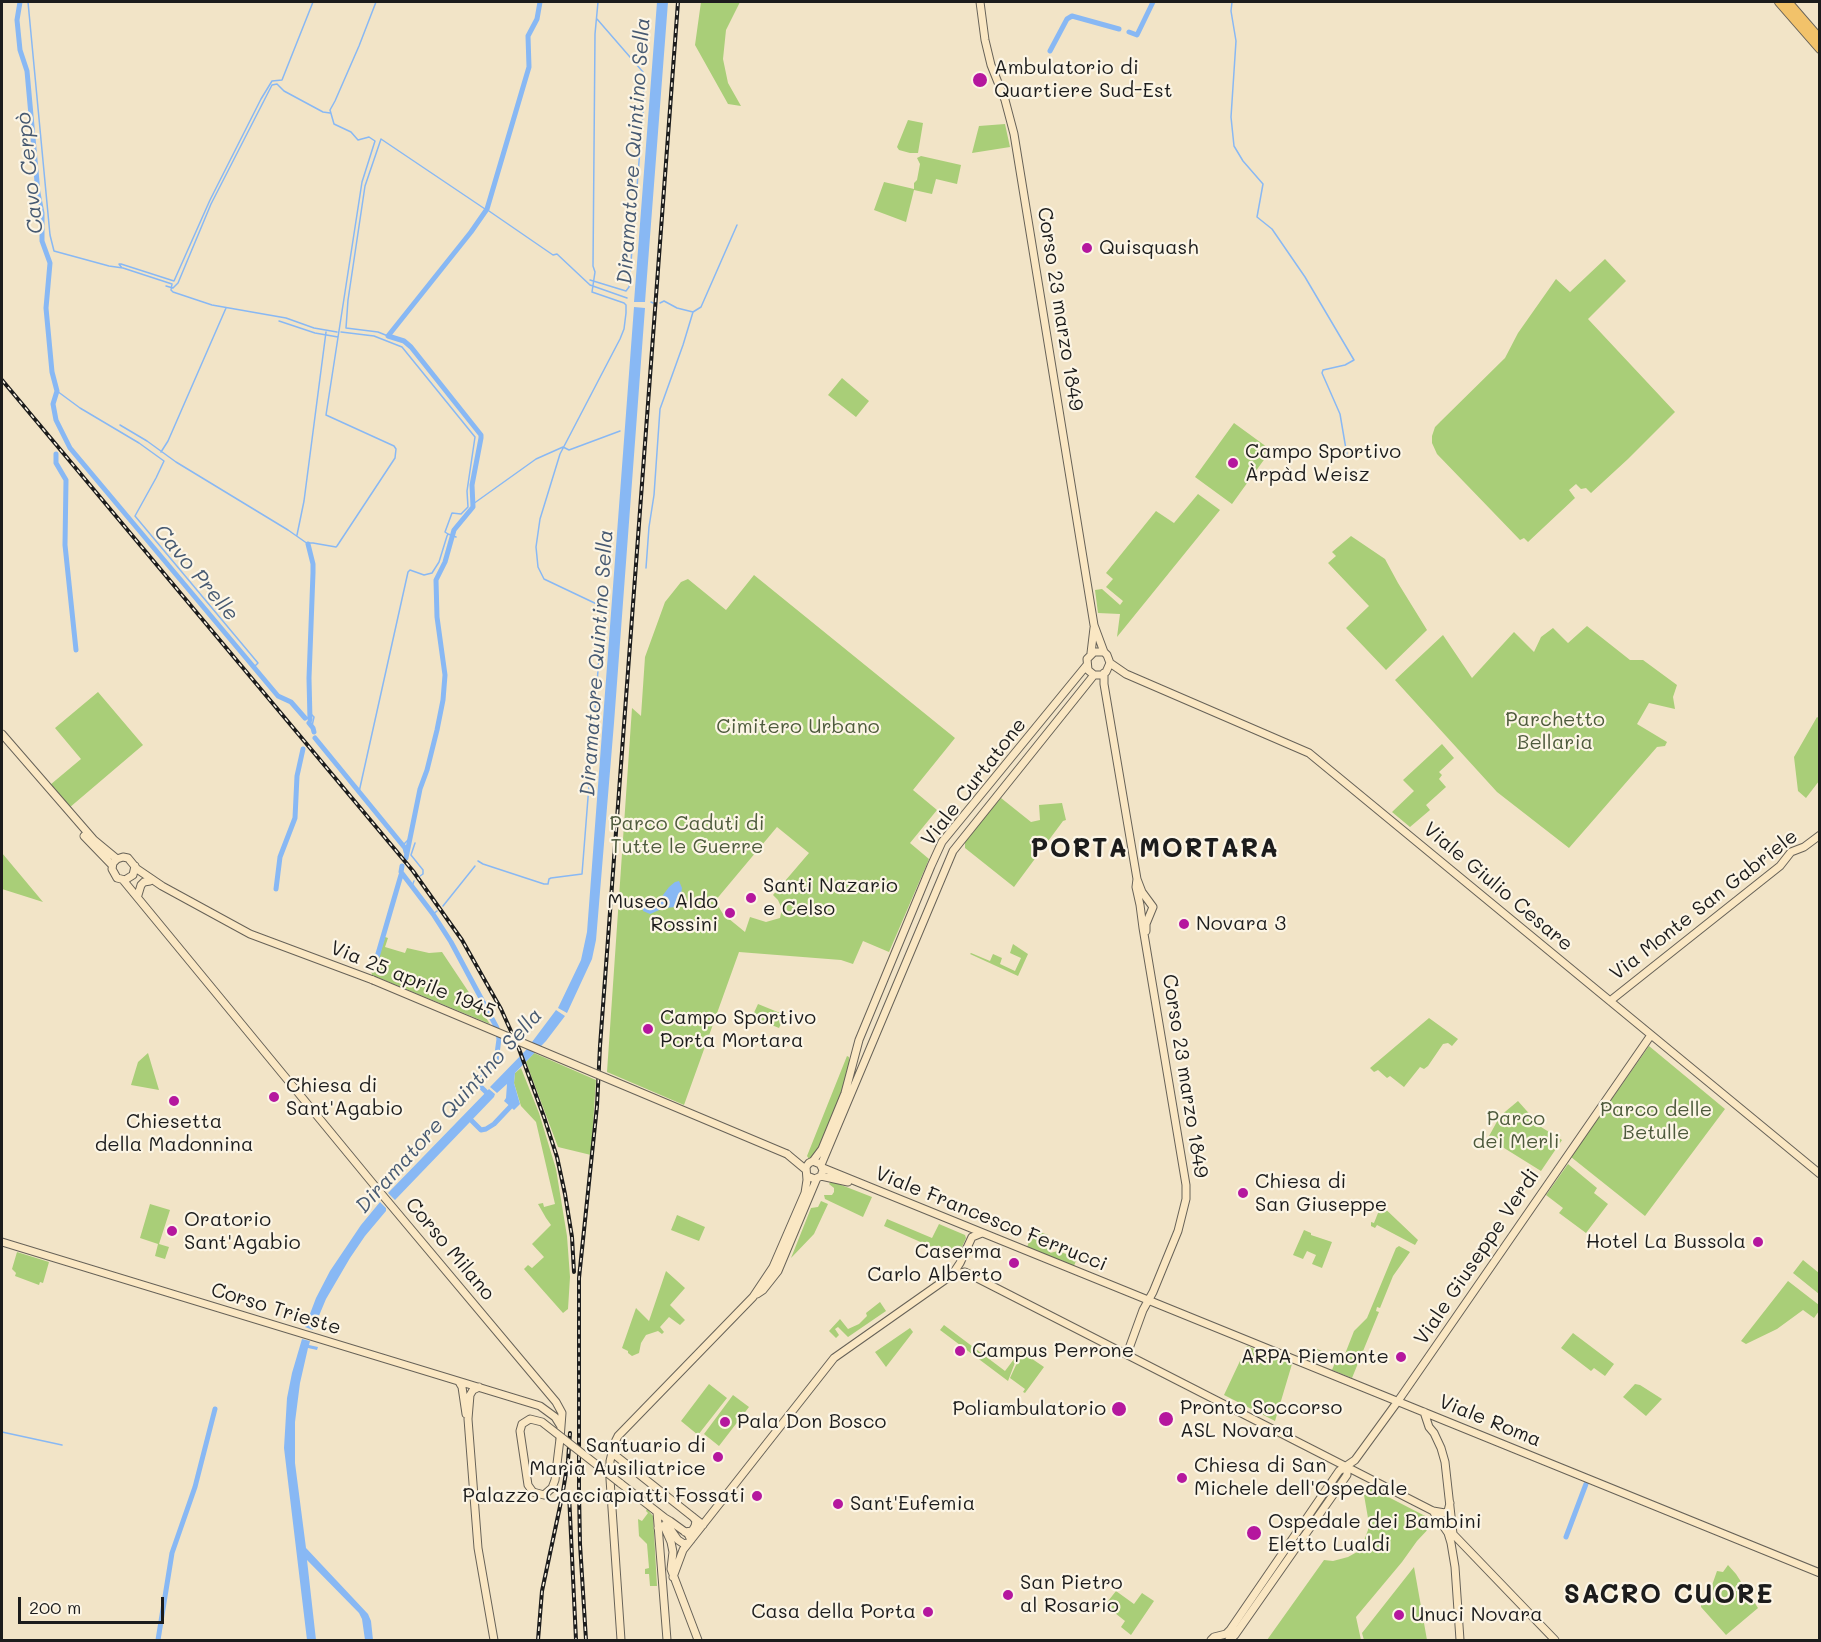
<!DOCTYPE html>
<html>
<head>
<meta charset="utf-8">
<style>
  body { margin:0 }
  #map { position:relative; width:1821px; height:1642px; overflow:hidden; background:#f2e4c7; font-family:Mali,sans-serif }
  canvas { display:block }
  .frame { position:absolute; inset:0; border:3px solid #1c1c1c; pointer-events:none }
  .scale { position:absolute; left:18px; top:1597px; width:146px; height:27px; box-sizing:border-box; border:3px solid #1c1c1c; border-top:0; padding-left:8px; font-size:18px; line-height:21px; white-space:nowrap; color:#1c1c1c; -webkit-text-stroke:4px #fcf5e5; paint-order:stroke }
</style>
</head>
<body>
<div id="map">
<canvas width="1821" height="1642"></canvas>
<div class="frame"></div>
<div class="scale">200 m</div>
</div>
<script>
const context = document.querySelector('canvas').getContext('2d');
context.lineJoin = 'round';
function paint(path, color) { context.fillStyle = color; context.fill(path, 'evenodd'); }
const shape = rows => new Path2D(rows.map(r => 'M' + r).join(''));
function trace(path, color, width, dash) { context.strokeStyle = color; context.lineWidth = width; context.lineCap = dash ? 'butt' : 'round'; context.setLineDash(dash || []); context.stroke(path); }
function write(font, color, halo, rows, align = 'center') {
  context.font = font + ' Mali,sans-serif'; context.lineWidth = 4.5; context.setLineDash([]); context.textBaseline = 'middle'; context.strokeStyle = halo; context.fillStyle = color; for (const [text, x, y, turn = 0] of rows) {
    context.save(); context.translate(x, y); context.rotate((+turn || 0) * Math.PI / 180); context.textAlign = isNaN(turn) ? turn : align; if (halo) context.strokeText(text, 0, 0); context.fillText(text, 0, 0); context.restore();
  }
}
paint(shape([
  [701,2,740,2,726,30,723,59,728,83,741,106,728,104,695,45],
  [908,120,923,123,918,153,910,153,899,150,897,147],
  [1005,124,1010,147,972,153,979,126],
  [921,156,961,165,957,184,936,179,932,194,914,190,906,222,874,210,884,182,914,189,914,183,917,180,920,164,917,158],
  [1605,259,1626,281,1588,319,1675,412,1628,459,1591,493,1586,488,1581,489,1576,484,1569,490,1575,498,1528,542,1524,538,1520,540,1437,454,1432,443,1432,436,1435,427,1441,421,1505,358,1518,333,1556,279,1570,292],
  [842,378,869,401,856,417,828,395],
  [1234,423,1271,450,1232,504,1195,477],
  [1198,494,1220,510,1117,637,1120,614,1098,613,1095,590,1102,589,1120,605,1123,601,1106,587,1113,579,1106,573,1156,511,1174,523],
  [1351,536,1385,559,1398,583,1427,630,1386,670,1346,628,1369,606,1328,563,1336,556,1332,552],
  [754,575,955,738,913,790,937,810,910,843,929,859,889,952,863,941,853,964,841,960,739,952,684,1105,607,1072,632,708,641,716,645,657,665,602,681,582,688,579,726,610],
  [777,827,809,853,773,895,778,900,782,909,780,918,766,922,750,917,745,932,723,914,715,901],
  [1587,626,1630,660,1643,660,1677,685,1673,697,1675,709,1649,703,1637,724,1667,742,1665,746,1657,747,1569,848,1497,792,1395,680,1443,635,1472,678,1514,632,1534,652,1541,637,1553,628,1568,643],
  [98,692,143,745,69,808,50,785,81,759,55,728],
  [1817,717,1820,719,1819,781,1806,798,1798,791,1794,757],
  [1442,744,1454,758,1439,772,1442,775,1439,779,1446,787,1426,805,1430,810,1410,827,1392,812,1414,791,1403,780],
  [1001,798,1031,822,1040,820,1039,805,1062,803,1066,820,1063,821,1014,887,965,848,965,840],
  [2,853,43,902,2,889],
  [385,937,388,938,385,947,405,953,407,948,429,953,442,952,490,1024,372,975,371,969,375,970],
  [1013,944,1028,954,1018,976,970,954,971,953,990,961,993,954,1002,958,1000,964,1015,971,1021,958,1010,953],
  [758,1004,785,1015,779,1028,752,1017],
  [1429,1018,1458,1039,1452,1046,1448,1043,1443,1044,1428,1066,1424,1069,1420,1067,1404,1087,1390,1076,1387,1078,1378,1070,1374,1072,1370,1068],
  [1649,1046,1725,1109,1645,1216,1571,1157],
  [148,1053,159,1090,131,1085,138,1062],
  [534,1053,596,1080,591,1155,558,1147,526,1062],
  [847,1056,849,1057,849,1064,841,1093,818,1151,813,1158,809,1159,807,1156],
  [521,1068,539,1113,556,1169,567,1236,570,1277,568,1309,563,1313,524,1269,528,1265,532,1268,544,1257,532,1244,551,1225,546,1218,538,1204,543,1203,544,1207,555,1204,536,1122,521,1106,514,1083,515,1073],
  [1518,1101,1541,1127,1562,1140,1541,1171,1488,1138,1500,1116],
  [1568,1164,1597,1188,1594,1193,1608,1204,1586,1233,1559,1213,1563,1208,1546,1195],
  [831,1181,872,1197,863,1217,825,1199,824,1195,832,1195,834,1192,834,1188,829,1184],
  [821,1201,828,1204,814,1234,791,1258,811,1208,818,1207],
  [1378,1202,1418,1240,1415,1245,1377,1225,1375,1228,1371,1226,1371,1222,1374,1223,1380,1208,1377,1207],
  [150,1204,170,1210,159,1244,169,1247,165,1259,155,1256,158,1244,140,1238],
  [677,1215,705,1227,699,1241,671,1230],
  [887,1219,932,1238,939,1224,965,1235,966,1238,957,1258,884,1226],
  [1034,1230,1048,1235,1047,1239,1055,1242,1050,1253,1058,1251,1077,1258,1074,1266,1027,1247],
  [1304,1230,1311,1233,1311,1235,1332,1242,1322,1268,1312,1264,1316,1255,1307,1251,1303,1259,1293,1255],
  [1399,1246,1410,1252,1393,1276,1380,1308,1377,1307,1376,1311,1379,1312,1352,1378,1332,1370,1337,1358,1317,1350,1317,1349,1337,1357,1341,1357,1345,1354,1354,1331,1367,1318,1396,1248],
  [17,1252,49,1262,43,1283,40,1282,39,1285,15,1276,16,1273,12,1269],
  [1803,1260,1819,1273,1819,1294,1793,1273],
  [666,1271,685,1288,670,1305,685,1320,680,1325,669,1317,660,1327,664,1332,662,1334,658,1331,646,1335,641,1343,639,1353,632,1356,628,1353,628,1351,622,1348,636,1308,649,1321],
  [1788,1281,1819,1305,1819,1311,1814,1318,1803,1310,1777,1329,1746,1344,1741,1341],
  [880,1302,886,1311,848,1337,838,1327,835,1329,839,1335,836,1338,829,1331,840,1319,848,1329,859,1324,867,1316,866,1313],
  [944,1325,1005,1371,1014,1359,1003,1350,1006,1346,1019,1352,1008,1381,940,1330],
  [910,1328,913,1332,886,1367,875,1352],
  [1573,1333,1614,1364,1605,1376,1594,1368,1591,1371,1561,1348],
  [1247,1346,1292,1364,1275,1421,1224,1395],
  [1022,1352,1044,1367,1025,1393,1023,1392,1025,1389,1010,1378],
  [709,1384,727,1398,698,1435,681,1421],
  [1635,1384,1640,1385,1662,1399,1646,1416,1623,1397],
  [733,1395,749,1407,719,1446,704,1434],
  [1365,1485,1431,1519,1433,1524,1417,1541,1402,1562,1356,1617,1361,1640,1267,1640,1324,1560,1333,1561,1348,1557,1357,1552,1362,1546,1368,1530,1368,1518,1364,1495],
  [647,1509,653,1516,657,1586,650,1586,649,1574,645,1574,645,1569,649,1568,647,1544,639,1536,638,1519,642,1521,648,1513,646,1511],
  [1728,1565,1736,1574,1758,1608,1726,1635,1701,1607,1701,1604,1705,1605,1717,1571,1723,1572],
  [1414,1567,1427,1640,1364,1640,1362,1633],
  [1116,1591,1134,1604,1142,1593,1154,1601,1131,1635,1121,1627,1125,1621,1105,1605]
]), '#a9ce78');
paint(shape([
  [657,2,668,2,645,302,634,302],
  [634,307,645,308,614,723,599,904,596,940,592,959,567,1013,558,1008,581,960,587,932],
  [679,881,682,888,680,900,676,907,664,908,650,914,643,911,643,908,646,904,660,899,669,887,675,882],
  [556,1010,565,1016,546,1041,515,1073,514,1083,520,1104,514,1110,504,1101,506,1098,507,1084,497,1093,490,1087,526,1050],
  [489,1089,495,1094,494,1097,395,1200,388,1193],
  [380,1202,386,1208,386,1211,365,1236,350,1258,326,1299,313,1330,305,1327,316,1298,330,1271,361,1225],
  [302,1339,310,1341,309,1345,318,1347,317,1350,308,1348,300,1383,295,1422,295,1463,306,1548,368,1614,371,1621,373,1640,365,1640,362,1619,359,1613,307,1560,316,1640,307,1640,284,1448,287,1398,292,1373]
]), '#88b8f4');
trace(shape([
  [28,2,50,235,54,251,109,266,123,268,172,284,171,290,173,292,212,305,286,318,314,328,337,332],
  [1232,2,1231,11,1236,41,1231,117,1234,146,1243,161,1263,184,1257,217,1272,229,1305,277,1354,360,1345,365,1323,370,1322,373,1340,414,1347,455],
  [489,211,553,255,557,254,590,285,627,298],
  [122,268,119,264,121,264,174,281,210,200,261,99,272,81,282,80,313,2],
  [590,280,626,291,629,287,644,99,643,72,597,19],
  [166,286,173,288,178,283,211,204,272,85,277,84,284,91,323,112,330,113],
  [651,302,653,303],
  [693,312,701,307,737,225],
  [279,321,315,333,338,337],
  [341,332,374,336,402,347,475,437,467,491,468,507,461,514,452,513,445,532,448,534],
  [388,336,378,332,346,328,348,300,365,186,381,139,485,209],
  [57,391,80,408,139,443,164,461,156,478,135,516,258,663,254,667],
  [120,425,147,441,176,462,288,530,308,544,309,543,313,543,336,547,337,546,395,458,396,449,394,446,326,415,362,182,375,141,369,137,358,140,351,132,334,124,330,110,335,101,359,46,376,2],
  [161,452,168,441,226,308],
  [473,504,536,459,563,447,569,450,620,431],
  [297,535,304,501,326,332],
  [646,568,649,527,654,495,660,409,683,345,693,312,677,308,664,301,660,303],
  [311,714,314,717,312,726],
  [359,792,408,572,410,570,424,575,432,573,439,562,447,536,448,534,456,537],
  [415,843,411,855,423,870,423,874,420,876],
  [403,845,411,837],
  [478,861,483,864,544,884,548,884,549,879,551,878,582,874,603,607,544,579,538,567,536,547,540,519,560,454,620,339,624,329,626,313,626,305,624,303,592,292,595,272,593,266,595,34,598,2],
  [412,886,414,881],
  [443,906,475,866],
  [433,914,437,911],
  [2,1432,62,1445]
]), '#88b8f4', 1.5);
trace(shape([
  [20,2,17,20,20,50,27,71,38,193,42,213,42,241,50,263,46,308,52,372,57,391,53,404,56,420,70,448,278,696,291,702,305,718],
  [1129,32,1137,35,1153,2],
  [1050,51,1067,19,1072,16,1119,29],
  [56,454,56,463,66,480,65,545,76,650],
  [308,544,313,564,313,573,309,678,310,720],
  [309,723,313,728,314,732],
  [315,738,405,848,406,852],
  [406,858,420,789,427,770,437,730,443,700,445,675,437,617,436,580,445,562,454,530,473,507,472,485,481,438,481,435,411,347,404,341,388,336,471,232,487,209,529,67,528,36,537,19,540,2],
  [402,866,401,872,433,914,451,942,497,1028,499,1039,496,1061,477,1083,489,1095],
  [276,889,280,857,295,818,297,776,303,749],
  [375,964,401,875],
  [468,1117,481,1130,486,1129,494,1124,511,1106,513,1101],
  [1566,1537,1586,1484],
  [158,1640,172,1553,195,1487,215,1409]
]), '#88b8f4', 5);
const secondary = shape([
  [980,2,985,40,991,65,1005,100,1014,134,1094,625,1104,652,1107,655,1110,663,1106,672,1102,675,1094,675,1088,670,1087,659,1094,652,1104,652],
  [1091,653,1094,628],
  [1110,663,1126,674,1309,753,1820,1174],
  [1104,673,1104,684,1137,879,1142,892,1153,907,1146,924,1146,931],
  [2,734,94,840,117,859],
  [84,836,112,865],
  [135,866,133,875,125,880,117,878,112,869,113,863,117,859,123,857,128,858,137,869,162,886,250,934,373,980],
  [123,880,379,1191,556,1402,562,1413,560,1439],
  [138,895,141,885,144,882,150,881],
  [1610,1001,1780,866,1791,852,1804,847,1820,835],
  [787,1154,805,1169],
  [813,1161,822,1149,845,1093,859,1040,931,866,942,842,1086,666],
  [821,1165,953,851,1094,675],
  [823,1168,1820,1573],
  [821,1176,848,1182],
  [2,1242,540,1406,555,1417,560,1425],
  [952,1275,965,1272,1433,1511,1445,1513,1448,1511,1450,1503],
  [757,1294,763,1290,778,1271,817,1178],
  [1127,1354,1143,1310,1153,1292,1178,1231,1186,1199,1186,1185,1143,928,1140,905,1136,887,1137,879],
  [459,1382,462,1387,466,1414],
  [479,1387,473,1390,470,1395,468,1419,478,1548,494,1640],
  [1424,1412,1429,1427,1434,1433,1441,1448,1445,1462,1453,1534,1555,1640],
  [611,1452,703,1525],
  [620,1483,665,1518,670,1521,688,1534,691,1540],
  [1433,1511,1448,1533,1451,1543,1455,1567,1460,1640],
  [657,1512,667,1640],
  [666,1523,678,1540,684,1544,688,1543],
  [658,1528,660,1526,664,1526,671,1542,673,1552,671,1569,698,1640],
  [685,1532,692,1531,695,1526,696,1521,693,1517],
  [673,1577,683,1550,834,1358,952,1275,960,1263,972,1237,982,1233],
  [621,1640,610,1479,610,1461,614,1444,618,1436,753,1297,773,1267,805,1193,807,1180,806,1167,809,1163,813,1161,820,1164,823,1170,821,1176,815,1179,807,1176],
  [1211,1640,1214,1637,1226,1634,1230,1630,1339,1471,1355,1460,1398,1401,1651,1035],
  [1229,1640,1235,1635,1347,1475,1347,1466]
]);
const highway = shape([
  [1779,2,1820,49],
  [1788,2,1820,39]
]);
trace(secondary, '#676258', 9);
trace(highway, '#676258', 10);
trace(secondary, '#fae7c3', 7);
trace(highway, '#f2c26a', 8);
const rail = shape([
  [2,380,413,871,462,940,501,1009,519,1049,544,1117,557,1157,565,1194,572,1237,574,1272],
  [569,1494,576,1640],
  [538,1640,542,1591,562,1497,568,1461,570,1433],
  [586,1640,580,1544,579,1492,579,1278,597,1106,600,1046,678,2]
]);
trace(rail, '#1c1c1c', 4);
trace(rail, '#fcf5e5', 1.5, [4.5]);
const secondaryBridge = shape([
  [373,980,787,1154],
  [560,1439,555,1480,552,1488,544,1495,533,1492,528,1485,520,1431,522,1424,530,1419,542,1422,620,1483]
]);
trace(secondaryBridge, '#676258', 9, []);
trace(secondaryBridge, '#fae7c3', 7);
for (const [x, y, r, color] of [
  [980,80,8,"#b5179e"],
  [1087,248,6,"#b5179e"],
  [1233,463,6,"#b5179e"],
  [751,898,6,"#b5179e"],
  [730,913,6,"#b5179e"],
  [1184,924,6,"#b5179e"],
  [648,1029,6,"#b5179e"],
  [274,1097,6,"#b5179e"],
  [174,1101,6,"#b5179e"],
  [1243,1193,6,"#b5179e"],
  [172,1231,6,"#b5179e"],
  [1758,1242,6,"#b5179e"],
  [1014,1263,6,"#b5179e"],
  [960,1351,6,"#b5179e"],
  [1401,1357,6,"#b5179e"],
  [1119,1409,8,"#b5179e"],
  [1166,1419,8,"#b5179e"],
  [725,1422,6,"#b5179e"],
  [718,1457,6,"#b5179e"],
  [1182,1478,6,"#b5179e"],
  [757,1496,6,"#b5179e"],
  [838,1504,6,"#b5179e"],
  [1254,1533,8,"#b5179e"],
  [1008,1595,6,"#b5179e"],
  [928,1612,6,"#b5179e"],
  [1399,1615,6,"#b5179e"]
]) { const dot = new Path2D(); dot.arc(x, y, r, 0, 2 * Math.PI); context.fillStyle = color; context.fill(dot); trace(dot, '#fcf5e5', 2); }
write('20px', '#1c1c1c', '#fcf5e5', [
  ["Ambulatorio di",994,68],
  ["Quartiere Sud-Est",994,91],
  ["Quisquash",1099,248],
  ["Campo Sportivo",1245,452],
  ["Àrpàd Weisz",1245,475],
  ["Santi Nazario",763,886],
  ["e Celso",763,909],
  ["Museo Aldo",718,902,"right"],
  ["Rossini",718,925,"right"],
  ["Novara 3",1196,924],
  ["Campo Sportivo",660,1018],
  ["Porta Mortara",660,1041],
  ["Chiesa di",286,1086],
  ["Sant'Agabio",286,1109],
  ["Chiesetta",174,1122,"center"],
  ["della Madonnina",174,1145,"center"],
  ["Chiesa di",1255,1182],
  ["San Giuseppe",1255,1205],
  ["Oratorio",184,1220],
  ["Sant'Agabio",184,1243],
  ["Hotel La Bussola",1746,1242,"right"],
  ["Caserma",1002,1252,"right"],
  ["Carlo Alberto",1002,1275,"right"],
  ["Campus Perrone",972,1351],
  ["ARPA Piemonte",1389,1357,"right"],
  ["Pronto Soccorso",1180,1408],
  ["ASL Novara",1180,1431],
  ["Poliambulatorio",1106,1409,"right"],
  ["Pala Don Bosco",737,1422],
  ["Santuario di",706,1446,"right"],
  ["Maria Ausiliatrice",706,1469,"right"],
  ["Chiesa di San",1194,1466],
  ["Michele dell'Ospedale",1194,1489],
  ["Palazzo Cacciapiatti Fossati",745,1496,"right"],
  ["Sant'Eufemia",850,1504],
  ["Ospedale dei Bambini",1268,1522],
  ["Eletto Lualdi",1268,1545],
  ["San Pietro",1020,1583],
  ["al Rosario",1020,1606],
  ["Casa della Porta",916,1612,"right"],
  ["Unuci Novara",1411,1615]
], 'left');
write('20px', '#1c1c1c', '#fcf5e5', [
  ["Corso 23 marzo 1849",1060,309,81],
  ["Viale Curtatone",974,782,-52],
  ["Viale Giulio Cesare",1498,887,40],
  ["Via Monte San Gabriele",1704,905,-38],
  ["Via 25 aprile 1945",413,980,22],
  ["Corso 23 marzo 1849",1185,1076,81],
  ["Viale Francesco Ferrucci",991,1219,22],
  ["Corso Milano",450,1249,50],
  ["Viale Giuseppe Verdi",1477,1257,-56],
  ["Corso Trieste",276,1309,17],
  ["Viale Roma",1490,1421,22]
]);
write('20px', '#4d5a3c', '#fcf5e5', [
  ["Parchetto",1555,720],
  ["Bellaria",1555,743],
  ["Cimitero Urbano",798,727],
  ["Parco Caduti di",687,824],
  ["Tutte le Guerre",687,847],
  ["Parco delle",1656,1110],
  ["Betulle",1656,1133],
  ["Parco",1516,1119],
  ["dei Merli",1516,1142]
]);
write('italic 21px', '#475a72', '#fcf5e5', [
  ["Diramatore Quintino Sella",634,151,-86],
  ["Cavo Cerpò",30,173,-96],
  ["Cavo Prelle",196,573,50],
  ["Diramatore Quintino Sella",597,663,-86],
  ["Diramatore Quintino Sella",449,1111,-48]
]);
context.letterSpacing = '1.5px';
write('bold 26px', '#1c1c1c', '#fcf5e5', [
  ["PORTA MORTARA",1155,849],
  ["SACRO CUORE",1669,1595]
]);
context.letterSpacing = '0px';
</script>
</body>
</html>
